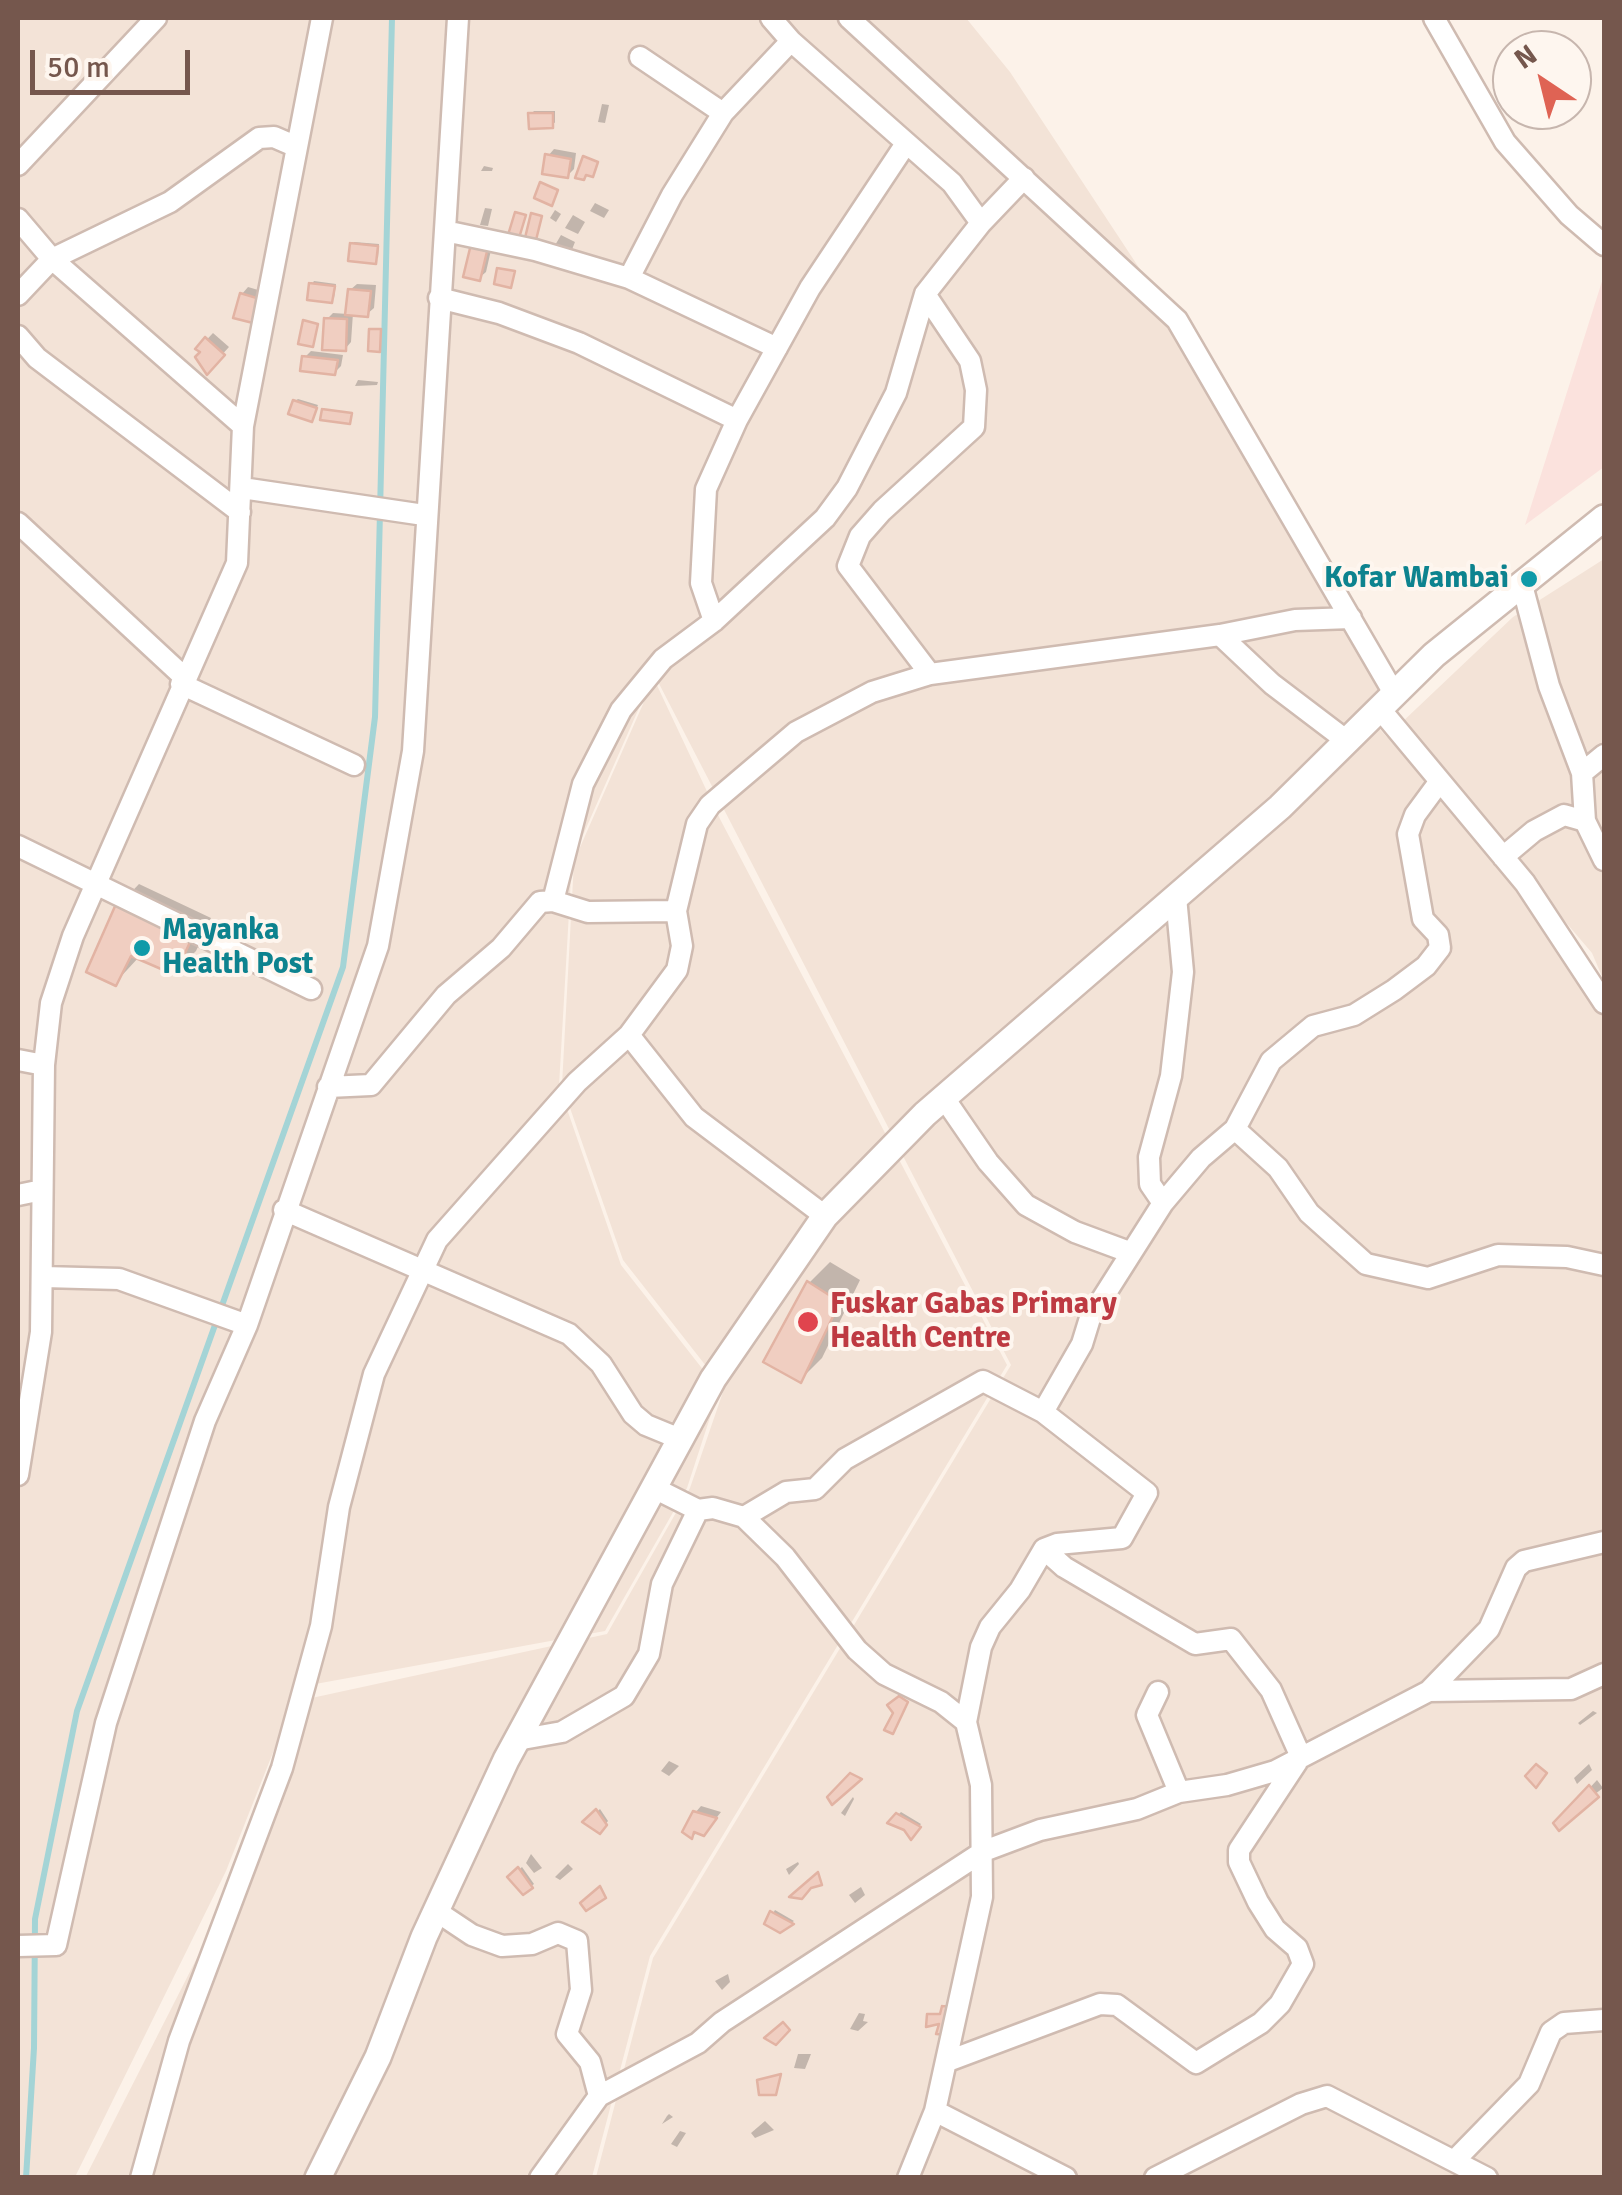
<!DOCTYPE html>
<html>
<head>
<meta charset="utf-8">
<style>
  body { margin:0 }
  #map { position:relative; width:1622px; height:2195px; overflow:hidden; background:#fcf2e9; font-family:Signika,sans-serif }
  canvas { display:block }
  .frame { position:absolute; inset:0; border:20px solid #75574d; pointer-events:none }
  .north { position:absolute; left:1492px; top:30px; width:100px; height:100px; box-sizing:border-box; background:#fef6ef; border:2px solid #c7b6ae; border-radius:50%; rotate:325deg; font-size:28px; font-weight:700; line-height:40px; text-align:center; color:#75574d }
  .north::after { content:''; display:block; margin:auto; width:35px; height:45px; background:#df6354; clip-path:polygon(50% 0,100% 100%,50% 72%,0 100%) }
  .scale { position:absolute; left:30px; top:50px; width:160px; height:45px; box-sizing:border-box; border:5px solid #75574d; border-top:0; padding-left:12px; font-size:30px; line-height:35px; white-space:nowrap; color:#75574d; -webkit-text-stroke:8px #fef6ef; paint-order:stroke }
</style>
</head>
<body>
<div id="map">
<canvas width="1622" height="2195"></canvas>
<div class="frame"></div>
<div class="north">N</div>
<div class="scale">50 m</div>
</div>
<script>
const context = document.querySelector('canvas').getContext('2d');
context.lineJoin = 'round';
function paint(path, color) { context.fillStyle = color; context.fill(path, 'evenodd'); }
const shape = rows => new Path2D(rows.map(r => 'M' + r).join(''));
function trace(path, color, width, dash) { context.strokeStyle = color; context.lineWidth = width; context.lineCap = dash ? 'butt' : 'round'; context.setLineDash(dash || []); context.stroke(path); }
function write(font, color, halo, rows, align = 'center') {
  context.font = font + ' Signika,sans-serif'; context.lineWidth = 8; context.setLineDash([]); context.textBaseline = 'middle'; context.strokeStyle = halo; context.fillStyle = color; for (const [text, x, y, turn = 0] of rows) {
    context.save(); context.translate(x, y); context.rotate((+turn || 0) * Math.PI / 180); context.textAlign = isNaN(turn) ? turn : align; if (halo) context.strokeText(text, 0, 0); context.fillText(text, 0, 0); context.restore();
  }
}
paint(shape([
  [18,18,966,18,1010,72,1180,330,1391,697,1370,719,1521,880,1604,1010,1604,2177,596,2177,653,1958,1011,1365,654,674,572,860,559,1086,621,1265,719,1390,687,1488,605,1631,299,1687,226,1871,75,2177,18,2177],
  [1604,559,1604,981,1592,953,1398,726,1513,617],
  [654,679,720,819,1007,1365,650,1956,592,2177,85,2178,259,1836,307,1699,607,1634,690,1488,724,1389,623,1260,562,1085,574,861]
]), '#f3e3d7');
paint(shape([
  [1604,275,1604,467,1525,525]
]), '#fbe2dd');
paint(shape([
  [602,104,609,105,605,123,598,122],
  [534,111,555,111,555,123,531,114],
  [554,149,576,153,574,169,567,176,548,156],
  [484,166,493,168,492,171,481,171],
  [595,203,609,210,604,218,590,211],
  [485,208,492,209,488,226,480,225],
  [555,210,561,214,556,222,550,218],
  [573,215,585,222,578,234,565,228],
  [561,235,575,242,571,252,554,247],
  [494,237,486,272,479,278,466,275],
  [354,242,379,244,378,258,352,245],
  [314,281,336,284,334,298,312,284],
  [357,284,376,285,374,308,367,314,353,313,351,342,345,349,327,319,333,313,348,314,350,290],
  [248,287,265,292,259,314,242,294],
  [213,333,229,347,207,371,200,366,198,349],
  [311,351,343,355,341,366,335,372,305,357],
  [358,380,378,382,377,385,355,386],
  [298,399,318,405,312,419,295,401],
  [139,884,211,918,196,951,175,972,139,957,115,983,118,906],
  [830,1262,860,1280,822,1358,800,1380,809,1283],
  [1593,1711,1597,1713,1580,1725,1578,1723],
  [669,1761,679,1766,669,1776,661,1771],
  [1589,1764,1592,1770,1577,1784,1574,1778],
  [1597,1780,1603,1788,1557,1823],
  [853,1797,854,1799,845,1816,841,1813],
  [701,1806,721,1812,710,1826,692,1836,695,1813],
  [600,1809,608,1821,600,1831,586,1822],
  [901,1812,921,1824,911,1836,891,1822],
  [531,1854,542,1868,534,1873,526,1863],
  [798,1862,799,1864,789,1875,786,1869],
  [568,1864,573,1869,560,1880,555,1877],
  [522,1867,534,1884,523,1892,511,1877],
  [861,1887,865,1895,855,1903,849,1895],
  [775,1910,794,1921,780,1930,767,1923],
  [728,1974,730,1982,722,1990,715,1981],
  [859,2013,865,2014,863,2021,868,2022,858,2031,850,2029],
  [798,2054,811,2054,805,2069,794,2068],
  [669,2114,673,2117,662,2124,667,2116],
  [765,2121,774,2130,755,2138,751,2133],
  [680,2131,686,2133,677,2147,671,2144]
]), '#0003');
trace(shape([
  [26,2178,34,2048,35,1919,77,1711,343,967,375,717,392,18]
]), '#a4d4d6', 6);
const building = shape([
  [528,113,553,113,553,128,529,129,528,113],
  [545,154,571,159,568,178,542,174,545,154],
  [583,156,598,162,593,177,586,175,584,180,575,178,583,156],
  [540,182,558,190,552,206,534,198,540,182],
  [515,212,526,215,519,238,508,235,515,212],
  [531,213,542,216,535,244,524,242,531,213],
  [472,240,489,243,480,281,463,277,472,240],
  [350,243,378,246,376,264,348,261,350,243],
  [497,268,515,271,511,288,494,284,497,268],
  [309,283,335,286,332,303,307,300,309,283],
  [348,289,371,291,368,317,345,315,348,289],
  [240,293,260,299,253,323,233,318,240,293],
  [324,318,347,319,346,351,322,350,324,318],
  [303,320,318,324,313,347,298,344,303,320],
  [369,329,381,329,380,352,368,351,369,329],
  [205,337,225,355,207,375,195,357,200,352,195,349,205,337],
  [302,356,338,360,335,375,300,371,302,356],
  [293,400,317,408,312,422,288,414,293,400],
  [322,409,352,413,350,424,320,420,322,409],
  [116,904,191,940,175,975,131,956,116,986,86,972,116,904],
  [807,1281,840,1302,801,1383,763,1362,807,1281],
  [899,1696,908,1702,893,1734,884,1730,893,1713,887,1705,899,1696],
  [1536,1764,1547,1773,1536,1788,1525,1776,1536,1764],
  [850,1773,862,1779,832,1805,827,1797,850,1773],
  [1589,1785,1599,1797,1559,1831,1553,1823,1589,1785],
  [596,1809,607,1825,600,1834,582,1822,596,1809],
  [693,1811,717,1818,704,1836,694,1832,692,1839,682,1832,693,1811],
  [896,1813,921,1827,911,1840,904,1830,887,1823,896,1813],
  [518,1867,533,1888,523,1895,507,1877,518,1867],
  [818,1872,822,1885,811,1888,802,1899,789,1897,818,1872],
  [600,1886,606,1898,586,1911,580,1903,600,1886],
  [770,1911,794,1924,780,1933,764,1924,770,1911],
  [942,2006,953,2007,949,2035,936,2034,939,2024,926,2027,927,2014,940,2014,942,2006],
  [783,2022,790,2030,776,2045,764,2038,783,2022],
  [781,2074,776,2095,759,2095,757,2080,781,2074]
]);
paint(building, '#f0cec1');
trace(building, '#e2b3a3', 2.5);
const minor = shape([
  [771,18,791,41,952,183,981,223],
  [849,18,1177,320,1395,695],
  [1434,18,1505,142,1569,215,1604,245],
  [640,57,723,113],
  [18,165,156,18],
  [18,219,52,259,243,426],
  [445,231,535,250,629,278,777,348],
  [629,278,672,195,723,113,791,41],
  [925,294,970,361,976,390,974,427,882,511,860,536,848,566,930,674],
  [18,295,52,259,170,202,259,138,274,137,297,147],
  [439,298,499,313,579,343,737,420],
  [18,336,37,358,240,512],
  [242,488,424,515],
  [18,523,184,677],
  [1522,585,1549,686,1582,773,1585,821,1604,860],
  [714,621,701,583,706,489,737,420,810,288,905,145],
  [1220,635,1272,684,1347,741],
  [181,684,354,765],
  [1380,709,1525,883,1604,1003],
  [1582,773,1604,755],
  [18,846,311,989],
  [1503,857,1534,831,1564,815,1585,821],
  [553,901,583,784,621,710,663,659,714,621,825,518,847,488,896,393,925,294,981,223,1024,178],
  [629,1035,694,1117,825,1216],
  [18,1060,44,1065],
  [328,1087,371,1085,446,995,501,948,540,902,553,901,588,912,676,911],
  [944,1098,988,1162,1026,1205,1075,1232,1129,1252],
  [1235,1129,1278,1168,1309,1213,1366,1264,1428,1278,1498,1255,1567,1257,1604,1265],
  [18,1195,42,1190],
  [1163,1203,1201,1158,1235,1129,1271,1061,1313,1026,1354,1015,1394,990,1426,966,1440,948,1438,935,1423,919,1408,834,1415,815,1440,781],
  [284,1210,569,1334,601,1364,633,1414,646,1425,680,1439],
  [44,1277,119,1279,247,1325],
  [1043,1412,1082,1344,1090,1318,1163,1203,1150,1184,1149,1157,1171,1076,1183,972,1176,897],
  [18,1475,41,1332,44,1065,51,1003,73,936,237,563,243,426,322,18],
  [654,1488,698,1510,713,1508,744,1517,785,1557,857,1650,884,1674,941,1702,966,1722],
  [744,1517,786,1492,815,1489,845,1459,983,1381,1043,1412,1147,1493,1122,1538,1057,1544,1044,1549,1020,1590,990,1627,981,1647,966,1722,981,1785,982,1897,935,2111,908,2178],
  [1044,1549,1064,1567,1195,1644,1231,1639,1271,1690,1301,1757],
  [1429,1691,1571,1689,1604,1674],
  [1158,1692,1147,1715,1179,1792],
  [517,1740,562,1732,624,1696,649,1654,662,1584,698,1510],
  [436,1911,472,1935,502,1946,532,1944,558,1933,577,1941,581,1990,567,2034,590,2062,599,2096],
  [18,1946,56,1945,106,1723,205,1421,247,1325,378,946,413,751,458,18],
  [948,2061,1100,2004,1117,2005,1196,2063,1261,2023,1280,2004,1303,1964,1297,1948,1275,1929,1258,1902,1239,1862,1239,1850,1297,1762],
  [935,2111,1066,2178],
  [1455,2160,1529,2084,1551,2032,1564,2023,1604,2020],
  [141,2178,179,2041,282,1768,321,1626,339,1507,374,1374,437,1240,577,1082,629,1035,677,970,682,946,676,911,697,824,710,805,796,732,872,692,930,674,1220,635,1295,620,1351,618],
  [540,2178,599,2096,698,2043,722,2022,984,1851,1040,1830,1137,1809,1179,1792,1227,1785,1275,1771,1429,1691,1489,1629,1516,1568,1524,1561,1604,1542],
  [1155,2178,1301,2104,1327,2096,1487,2178]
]);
const tertiary = shape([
  [318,2178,378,2057,424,1937,506,1760,713,1379,825,1216,925,1114,1280,807,1434,655,1604,518]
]);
trace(minor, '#cfbbb1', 25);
trace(tertiary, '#cfbbb1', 30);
trace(minor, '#fff', 20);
trace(tertiary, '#fff', 25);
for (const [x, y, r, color] of [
  [1529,579,10,"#0f9aa8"],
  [142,948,10,"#0f9aa8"],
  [808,1322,12,"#e0444e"]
]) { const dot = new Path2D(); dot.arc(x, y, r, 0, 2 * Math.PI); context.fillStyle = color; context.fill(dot); trace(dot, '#fef6ef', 4); }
write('bold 30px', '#0d838f', '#fef6ef', [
  ["Kofar Wambai",1509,579],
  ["Mayanka",162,931,"left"],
  ["Health Post",162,965,"left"]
], 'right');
write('bold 30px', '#be3a42', '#fef6ef', [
  ["Fuskar Gabas Primary",830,1305],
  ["Health Centre",830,1339]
], 'left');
</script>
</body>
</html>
